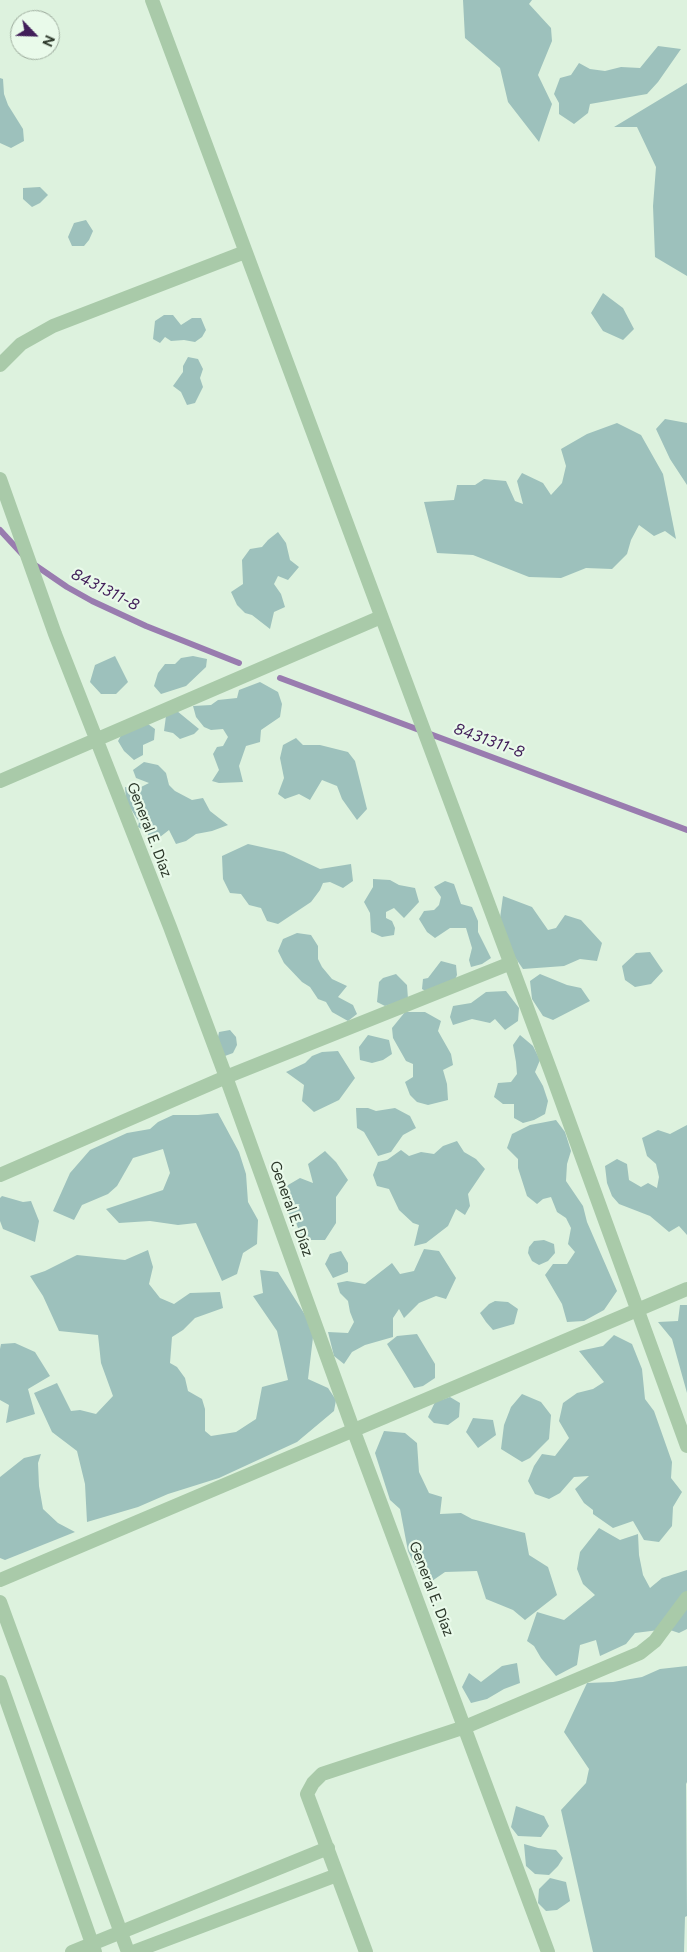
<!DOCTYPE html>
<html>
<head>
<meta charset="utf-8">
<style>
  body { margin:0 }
  #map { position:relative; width:687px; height:1952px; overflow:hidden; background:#ddf2de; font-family:Figtree,sans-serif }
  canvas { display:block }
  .north { position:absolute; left:10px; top:10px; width:50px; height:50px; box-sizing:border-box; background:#e9faea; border:1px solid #9dac9d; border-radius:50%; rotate:114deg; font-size:14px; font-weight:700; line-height:20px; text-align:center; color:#2b3729 }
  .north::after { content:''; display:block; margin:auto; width:18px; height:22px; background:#411e59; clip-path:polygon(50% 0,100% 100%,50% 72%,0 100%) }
</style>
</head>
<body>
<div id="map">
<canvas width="687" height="1952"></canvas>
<div class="north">N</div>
</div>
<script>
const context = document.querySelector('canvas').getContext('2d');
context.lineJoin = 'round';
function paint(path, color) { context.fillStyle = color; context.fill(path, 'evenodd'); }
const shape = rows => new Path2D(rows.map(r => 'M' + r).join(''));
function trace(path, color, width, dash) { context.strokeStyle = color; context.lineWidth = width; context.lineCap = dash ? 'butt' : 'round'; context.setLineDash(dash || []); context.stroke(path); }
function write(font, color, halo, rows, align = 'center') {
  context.font = font + ' Figtree,sans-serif'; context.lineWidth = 4.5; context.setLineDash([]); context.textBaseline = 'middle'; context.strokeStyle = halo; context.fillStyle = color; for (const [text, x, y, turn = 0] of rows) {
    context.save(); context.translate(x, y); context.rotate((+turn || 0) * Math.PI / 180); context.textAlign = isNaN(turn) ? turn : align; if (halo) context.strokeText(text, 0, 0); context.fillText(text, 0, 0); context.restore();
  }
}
paint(shape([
  [463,0,532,0,529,4,551,28,552,41,538,75,552,104,539,142,508,102,500,68,465,38],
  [658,46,681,49,658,82,647,94,590,104,588,113,574,124,559,114,559,103,554,94,560,78,571,75,579,63,590,69,605,71,621,67,640,68],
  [0,78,3,79,4,94,8,105,23,129,24,141,11,148,0,143],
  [687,83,687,276,655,257,653,206,656,167,637,127,614,127],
  [40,187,48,195,40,203,32,207,23,199,23,188],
  [86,220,93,231,89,240,84,246,72,246,68,237,74,223],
  [603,293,623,308,634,329,623,340,603,331,591,313],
  [164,315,173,315,181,325,192,318,201,318,206,330,202,337,195,342,184,340,171,341,165,337,160,343,153,339,155,321],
  [188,357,198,359,203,369,200,378,203,387,195,403,187,405,181,392,173,386,183,372,183,366],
  [665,419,687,423,687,485,670,459,656,429],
  [617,423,641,435,663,474,676,539,665,531,654,536,639,525,631,540,627,554,612,569,586,568,561,578,529,577,473,555,437,553,424,502,454,500,457,485,475,485,484,479,506,481,515,501,523,504,517,481,522,473,543,483,551,495,562,483,566,466,561,449,587,434],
  [278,532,286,543,290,560,299,567,288,580,278,576,274,584,281,594,285,607,274,612,270,629,252,615,245,613,237,605,231,592,243,584,242,560,250,549,262,547,268,540],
  [115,656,128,682,116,694,101,694,90,682,95,665],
  [193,656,207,659,206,667,186,686,161,694,154,686,158,673,165,664,175,664,181,658],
  [260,682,278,692,282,704,280,717,261,730,260,742,246,746,239,766,243,782,219,783,212,781,219,770,213,754,217,747,223,746,228,737,223,729,211,730,204,727,196,717,193,706,211,705,218,700,237,698,239,690],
  [177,711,199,729,194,734,180,739,173,733,164,731,166,716],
  [148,724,155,729,154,740,143,745,143,755,134,760,124,751,118,741,123,732],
  [296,738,303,745,320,745,348,752,355,761,367,809,357,820,342,799,337,786,322,780,310,800,299,794,285,799,278,794,284,778,280,758,283,745],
  [144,762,158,765,166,773,169,785,175,791,192,800,203,798,210,811,228,825,212,831,196,834,186,841,176,844,169,830,160,837,150,840,147,832,138,827,139,822,126,801,125,787,137,789,149,783,136,778,133,770],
  [248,844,284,852,320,869,351,864,353,881,343,888,330,882,323,883,320,890,311,902,278,924,267,921,261,908,249,905,241,894,230,893,223,879,222,856],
  [373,879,390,880,399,885,415,888,419,902,404,918,394,908,386,912,386,918,392,921,395,928,394,935,382,937,371,932,370,913,364,902,373,887],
  [445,881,454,884,461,904,472,907,478,921,478,932,491,958,482,964,471,967,469,960,472,948,466,928,450,928,435,938,427,932,419,919,424,911,434,910,439,905,441,897,434,887],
  [503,896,532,907,548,930,556,928,565,915,581,920,602,943,597,961,580,959,564,966,523,969,510,950,500,918],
  [297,933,311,935,318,946,318,959,322,967,332,979,347,986,338,997,353,1005,357,1014,348,1021,332,1012,326,1002,318,999,310,987,302,982,284,963,278,951,283,939],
  [650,952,663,971,651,984,635,987,625,980,622,966,636,953],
  [441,961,456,965,457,975,449,994,436,997,422,989,423,979,428,978],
  [396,974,407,985,408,999,385,1006,377,1002,379,982,383,978],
  [540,974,567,985,581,988,590,1001,553,1020,543,1016,532,999,530,981],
  [506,991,519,1008,518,1021,505,1030,495,1019,490,1023,472,1019,453,1025,450,1017,453,1006,471,1003,486,992],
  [405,1012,425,1012,441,1021,438,1031,451,1054,453,1065,443,1070,447,1084,448,1100,428,1105,417,1102,410,1095,405,1082,413,1077,413,1064,406,1061,393,1038,392,1028],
  [230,1030,236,1037,237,1045,233,1053,225,1056,217,1042,219,1032],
  [368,1035,389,1040,392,1054,383,1060,372,1063,360,1060,359,1047],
  [520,1035,533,1046,540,1060,535,1072,543,1086,548,1101,545,1114,534,1120,523,1123,514,1118,514,1104,503,1104,494,1097,498,1083,511,1082,517,1074,516,1062,513,1045],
  [338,1051,355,1078,339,1100,314,1112,302,1101,304,1085,286,1072,305,1063,312,1056,322,1052],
  [356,1108,368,1108,376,1111,395,1108,410,1116,416,1128,403,1135,391,1152,378,1156,364,1132,357,1128],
  [218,1113,239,1152,246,1174,248,1202,258,1220,257,1244,243,1253,237,1274,222,1281,196,1223,178,1225,150,1221,119,1223,106,1209,163,1190,170,1173,163,1149,133,1158,117,1186,108,1194,82,1205,74,1220,53,1211,70,1173,90,1150,127,1133,150,1129,158,1122,173,1115,198,1115],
  [556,1120,565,1132,571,1151,567,1164,566,1181,583,1206,587,1222,617,1291,604,1310,584,1321,567,1322,562,1304,545,1275,553,1264,567,1264,575,1252,568,1244,571,1228,566,1218,557,1212,551,1197,543,1199,537,1204,527,1196,518,1168,518,1159,507,1148,512,1134,530,1125],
  [687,1125,687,1235,679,1226,669,1232,650,1216,619,1204,612,1196,607,1183,605,1166,617,1159,627,1164,629,1180,641,1187,648,1183,657,1188,659,1177,656,1164,647,1156,642,1138,658,1130,670,1134],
  [457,1141,464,1152,476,1159,485,1169,468,1194,470,1206,465,1215,456,1209,448,1226,426,1243,414,1246,419,1225,413,1223,399,1210,389,1189,377,1186,373,1175,378,1162,387,1160,401,1150,409,1156,421,1152,434,1154,443,1146],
  [325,1151,336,1162,348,1180,336,1197,336,1223,325,1240,310,1240,305,1250,296,1222,287,1212,300,1204,284,1206,283,1188,300,1178,313,1183,308,1164],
  [2,1196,23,1202,31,1201,39,1221,35,1242,3,1229,0,1221,0,1198],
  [544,1240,554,1244,555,1253,548,1261,539,1265,532,1261,528,1253,529,1247,534,1241],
  [424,1249,439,1251,456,1278,446,1299,436,1296,419,1303,404,1318,399,1309,393,1318,393,1337,365,1345,352,1352,344,1364,334,1356,328,1332,348,1333,354,1322,350,1312,348,1301,340,1293,337,1283,347,1281,365,1284,392,1263,400,1274,414,1271],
  [148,1250,153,1267,149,1284,160,1298,174,1304,190,1293,220,1292,223,1308,195,1318,183,1330,172,1337,170,1363,177,1367,185,1378,188,1391,202,1399,205,1409,205,1431,211,1436,236,1432,256,1419,262,1387,288,1380,277,1331,253,1296,263,1293,260,1270,278,1272,314,1329,308,1379,328,1388,336,1400,334,1411,297,1442,219,1478,168,1494,138,1507,87,1522,85,1484,77,1451,52,1432,34,1393,57,1383,71,1411,80,1410,96,1414,113,1396,101,1363,98,1335,59,1331,43,1296,30,1276,45,1271,77,1255,125,1260],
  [341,1251,348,1263,348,1272,333,1278,325,1264,330,1254],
  [495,1301,508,1302,518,1309,514,1324,493,1330,486,1322,480,1313,489,1304],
  [680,1305,687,1305,687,1393,672,1339,658,1322,678,1321],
  [417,1334,435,1364,435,1378,423,1386,414,1388,387,1344,397,1336],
  [614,1335,632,1344,642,1369,645,1399,654,1411,672,1462,671,1478,682,1492,673,1507,672,1526,659,1542,644,1540,633,1521,613,1528,593,1514,593,1510,584,1503,575,1489,589,1476,574,1477,560,1493,549,1499,535,1494,528,1481,534,1466,542,1454,555,1456,569,1438,559,1421,563,1403,577,1393,593,1389,604,1382,579,1351,603,1346],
  [15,1343,35,1352,50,1376,28,1389,35,1414,6,1423,9,1405,0,1400,0,1349,1,1344],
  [522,1394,541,1402,551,1415,549,1439,530,1458,522,1462,501,1449,504,1425,511,1407],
  [450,1397,460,1403,459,1417,448,1425,434,1423,428,1417,435,1402],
  [473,1418,493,1420,496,1435,478,1448,466,1432],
  [384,1431,405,1433,417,1443,419,1472,429,1493,442,1497,440,1514,461,1513,472,1519,525,1533,529,1555,548,1567,557,1595,525,1620,513,1610,486,1599,477,1571,445,1572,432,1581,418,1572,408,1551,400,1509,390,1500,375,1453],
  [41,1454,38,1463,39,1486,43,1509,58,1523,75,1532,5,1560,0,1558,0,1477,24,1458],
  [599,1528,620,1540,638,1534,639,1555,643,1575,650,1588,662,1578,687,1570,687,1629,679,1633,667,1629,635,1633,626,1644,600,1656,596,1640,580,1645,577,1665,556,1676,541,1658,534,1646,527,1641,537,1612,564,1620,595,1595,583,1584,577,1569,580,1552],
  [517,1663,520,1683,504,1689,487,1699,471,1703,462,1687,469,1673,481,1682,502,1666],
  [687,1666,687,1782,686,1784,687,1916,685,1917,684,1952,593,1952,561,1810,586,1783,589,1769,564,1732,587,1683,613,1682,642,1677,660,1669],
  [516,1806,544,1816,549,1826,541,1837,518,1836,511,1827],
  [524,1844,538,1848,556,1850,563,1858,558,1866,549,1875,535,1874,526,1866],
  [550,1878,566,1882,570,1901,557,1910,546,1911,538,1903,539,1889]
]), '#9dc1bc');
trace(shape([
  [0,530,23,555],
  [32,563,67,587,92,601,146,626,239,663],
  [280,678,687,830]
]), '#997caf', 6);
trace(shape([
  [152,0,551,1072,687,1446],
  [0,365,21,344,53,326,245,252],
  [0,479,55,634,170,927,226,1077,353,1429,548,1952],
  [0,781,381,617],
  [0,1175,226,1077,511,963],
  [0,1580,687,1289],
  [0,1602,128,1952],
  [0,1682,95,1952],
  [72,1952,328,1848],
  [133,1952,337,1875],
  [366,1952,307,1794,313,1783,322,1774,465,1727,640,1653,655,1641,687,1598]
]), '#a9caa9', 14);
write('15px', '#2b3729', '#e9faea', [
  ["General E. Díaz",149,830,69],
  ["General E. Díaz",291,1209,70],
  ["General E. Díaz",431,1589,69]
]);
write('italic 16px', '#411e59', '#e9faea', [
  ["8431311-8",105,590,27],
  ["8431311-8",489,741,20]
]);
</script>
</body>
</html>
